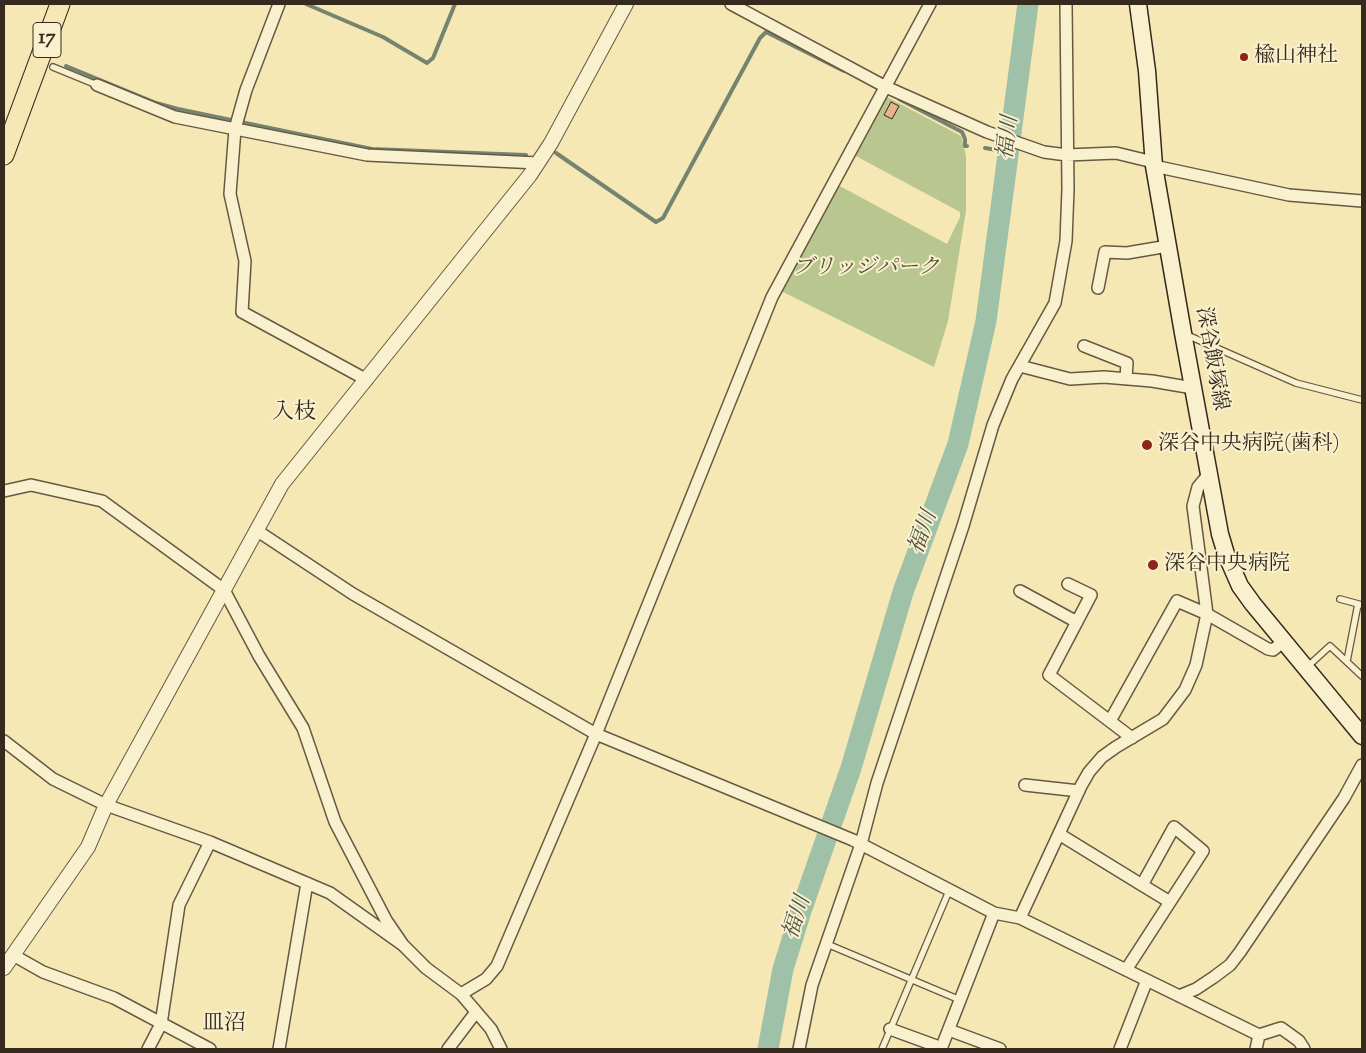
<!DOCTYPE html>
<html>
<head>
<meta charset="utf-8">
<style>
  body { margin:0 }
  #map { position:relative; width:1366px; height:1053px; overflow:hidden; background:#f6e8b4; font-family:"Sorts Mill Goudy",serif }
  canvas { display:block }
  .frame { position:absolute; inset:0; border:5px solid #36291d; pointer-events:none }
</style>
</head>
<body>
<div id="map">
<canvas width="1366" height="1053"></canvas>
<div class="frame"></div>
</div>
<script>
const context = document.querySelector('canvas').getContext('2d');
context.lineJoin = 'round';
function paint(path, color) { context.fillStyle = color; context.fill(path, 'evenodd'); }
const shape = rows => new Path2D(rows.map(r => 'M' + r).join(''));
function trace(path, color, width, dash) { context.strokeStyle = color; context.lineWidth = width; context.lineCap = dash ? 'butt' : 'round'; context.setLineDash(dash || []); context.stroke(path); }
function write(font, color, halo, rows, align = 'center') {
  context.font = font + ' "Sorts Mill Goudy","Noto Serif JP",serif'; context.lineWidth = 4; context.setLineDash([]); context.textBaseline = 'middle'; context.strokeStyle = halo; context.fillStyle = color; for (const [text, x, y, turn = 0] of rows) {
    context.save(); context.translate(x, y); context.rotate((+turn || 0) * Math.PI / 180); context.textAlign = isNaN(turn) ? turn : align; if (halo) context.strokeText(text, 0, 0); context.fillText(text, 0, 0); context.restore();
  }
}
paint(shape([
  [885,96,961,136,966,156,966,211,948,321,934,367,781,291,838,185,947,244,960,217,960,212,854,155]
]), '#bac68f');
trace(shape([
  [306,4,383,37,427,63,433,58,455,4],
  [66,66,156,103,178,109,313,137,372,149,526,155],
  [899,99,962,132,965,139,965,146,967,146],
  [985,148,1008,152],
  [556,153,656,222,663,218,760,38,766,32,844,71]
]), '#748470', 4);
trace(shape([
  [768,1049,783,969,802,908,851,768,903,592,958,444,986,321,1028,4]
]), '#9ec1a7', 21);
const building = shape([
  [891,102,899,106,892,119,884,115,891,102]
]);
paint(building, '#e8b58b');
trace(building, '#36291d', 1);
const service = shape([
  [53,67,97,85],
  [1187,335,1296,383,1362,400],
  [1340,599,1362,605],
  [1347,661,1358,604],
  [1307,667,1330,646,1362,676],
  [827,944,960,1000],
  [882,1049,949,891]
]);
const minor = shape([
  [279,4,246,90,235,129,230,194,245,261,242,312,367,380],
  [731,4,886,87,987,132,1044,152,1067,155,1116,153,1153,162],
  [97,85,175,117,367,155,538,163],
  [1154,166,1289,195,1362,201],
  [1098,288,1105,252,1127,253,1168,246],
  [1084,346,1127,363,1126,379],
  [1020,366,1070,379,1104,377,1152,381,1193,388],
  [4,491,31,485,102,501,224,590,259,656,303,728,335,822,386,920,403,945],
  [256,530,353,594,596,734,853,840,994,913,1020,918,1259,1035,1281,1028,1299,1041,1304,1049],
  [1068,584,1091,595,1049,675,1132,738],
  [1020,591,1077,622],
  [1110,721,1177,601,1207,614,1268,649,1273,650,1284,641],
  [4,741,53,779,106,805,210,842,330,893,403,945,426,968,461,994,491,1029,501,1049],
  [1025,785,1079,791],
  [1059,834,1142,885],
  [1020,918,1081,786,1089,772,1102,757,1116,747,1163,719,1185,690,1196,665,1207,614,1193,506,1198,487,1209,474],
  [13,955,43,972,114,998,210,1049],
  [1126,970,1203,851,1174,827,1142,885,1170,902],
  [461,994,486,979,497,966,596,734,772,297,930,4],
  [1179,996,1196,989,1214,977,1230,965,1240,952,1344,798,1362,765],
  [890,1029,942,1048],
  [949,1030,1000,1049],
  [148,1049,161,1024,179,905,210,842],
  [279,1049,307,883],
  [448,1049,476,1012],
  [799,1049,812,985,861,844,877,783,963,526,993,425,1012,379,1055,303,1066,241,1068,189,1066,4],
  [941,1049,994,913],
  [1120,1049,1147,980],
  [1256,1049,1259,1035]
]);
const tertiary = shape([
  [4,968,88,847,106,805,282,484,530,175,551,143,626,4]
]);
const secondary = shape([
  [1138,4,1147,71,1154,166,1183,333,1220,534,1226,554,1240,586,1253,604,1362,736]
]);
const trunk = shape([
  [4,155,60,4]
]);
trace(service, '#665943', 8);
trace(minor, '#665943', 14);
trace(tertiary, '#665943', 16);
trace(secondary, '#36291d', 19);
trace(trunk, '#36291d', 21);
trace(service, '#f9f0ce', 5.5);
trace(minor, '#f9f0ce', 11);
trace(tertiary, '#f9f0ce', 14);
trace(secondary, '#f9f0ce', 16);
trace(trunk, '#f6e8b4', 19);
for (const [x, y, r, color] of [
  [1244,57,5,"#8f2418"],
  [1147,445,6,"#8f2418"],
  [1153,565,6,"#8f2418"]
]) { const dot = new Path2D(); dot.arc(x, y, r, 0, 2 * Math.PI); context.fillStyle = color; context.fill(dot); trace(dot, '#f9f0ce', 2); }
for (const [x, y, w] of [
  [47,40,28]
]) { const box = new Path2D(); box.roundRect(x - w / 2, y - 17.5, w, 35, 4); context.fillStyle = '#f9f0ce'; context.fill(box); trace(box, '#36291d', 1); }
write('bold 20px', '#36291d', null, [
  ["17",47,40]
]);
write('21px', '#36291d', '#f9f0ce', [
  ["楡山神社",1254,57],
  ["深谷中央病院(歯科)",1158,445],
  ["深谷中央病院",1164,565]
], 'left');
write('italic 21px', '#57503a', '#f9f0ce', [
  ["ブリッジパーク",866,269]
]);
write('21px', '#36291d', '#f9f0ce', [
  ["深谷飯塚線",1210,359,80]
]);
write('italic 22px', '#504f40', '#f9f0ce', [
  ["福川",1010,138,-83],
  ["福川",925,533,-70],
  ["福川",799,918,-72]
]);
write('22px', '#36291d', '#f9f0ce', [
  ["入枝",294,414],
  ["皿沼",224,1025]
]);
</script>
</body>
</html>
